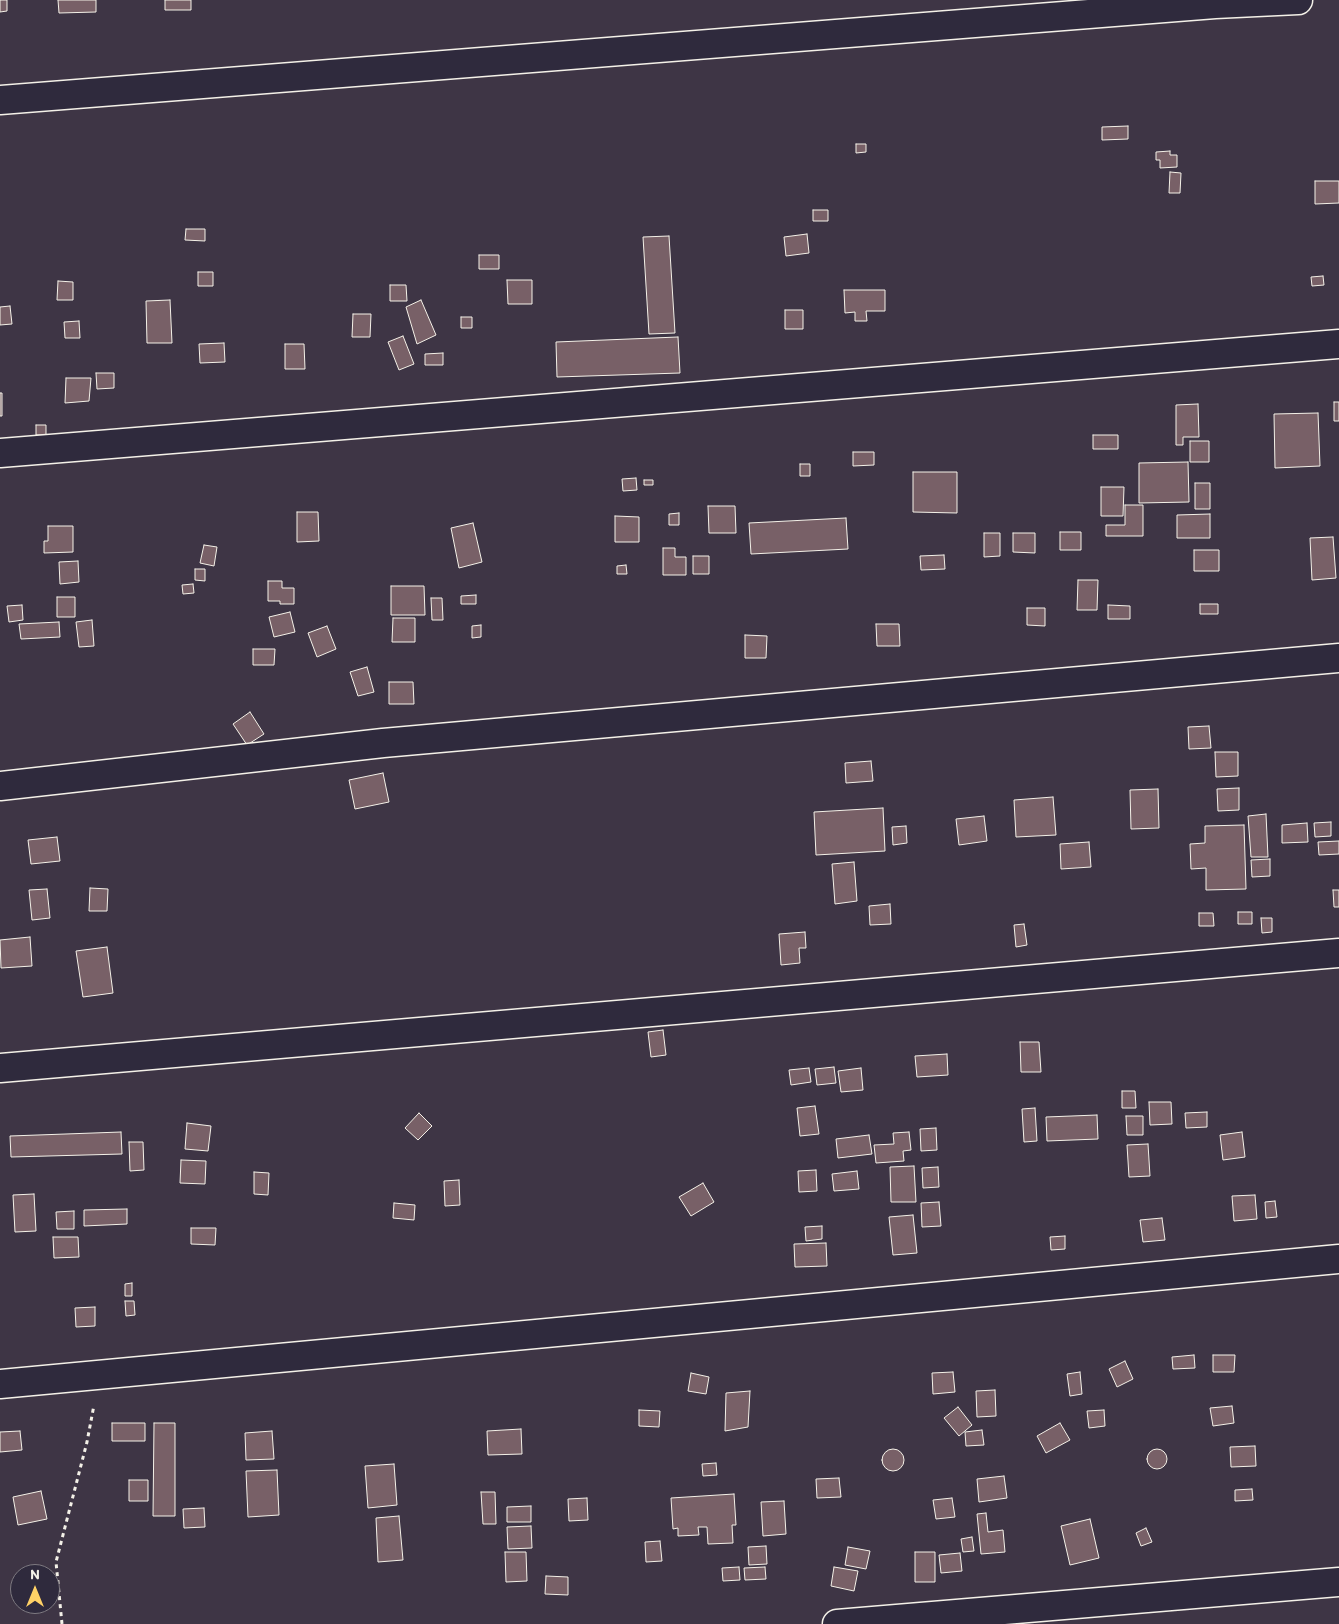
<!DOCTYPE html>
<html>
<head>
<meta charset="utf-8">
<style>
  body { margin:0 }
  #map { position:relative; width:1339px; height:1624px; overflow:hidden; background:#3e3545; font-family:Itim,sans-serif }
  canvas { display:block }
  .north { position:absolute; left:10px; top:1564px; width:50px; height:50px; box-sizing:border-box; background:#2f2a3d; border:1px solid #7e7a81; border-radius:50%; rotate:0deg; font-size:14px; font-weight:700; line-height:20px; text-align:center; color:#f4f1e8 }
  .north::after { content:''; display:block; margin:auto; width:18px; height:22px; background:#ffd166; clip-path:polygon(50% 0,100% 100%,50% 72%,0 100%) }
</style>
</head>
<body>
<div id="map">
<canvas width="1339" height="1624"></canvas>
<div class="north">N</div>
</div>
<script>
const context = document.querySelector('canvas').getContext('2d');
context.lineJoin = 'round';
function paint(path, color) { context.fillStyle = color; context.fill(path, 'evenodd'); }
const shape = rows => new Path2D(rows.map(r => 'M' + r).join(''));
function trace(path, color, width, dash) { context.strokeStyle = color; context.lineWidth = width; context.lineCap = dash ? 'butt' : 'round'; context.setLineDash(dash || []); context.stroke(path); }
const building = shape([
  [0,0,7,0,7,11,0,12,0,0],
  [58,0,96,0,96,12,59,13,58,0],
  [165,0,191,0,191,10,165,10,165,0],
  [1128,126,1128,139,1102,140,1102,127,1128,126],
  [856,144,866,144,866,152,856,153,856,144],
  [1170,151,1170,155,1177,155,1177,167,1160,168,1160,160,1156,160,1156,152,1170,151],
  [1170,172,1181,173,1180,193,1169,193,1170,172],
  [1315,181,1339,181,1339,203,1315,204,1315,181],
  [813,210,828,210,828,221,813,221,813,210],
  [186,229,205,229,205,241,185,240,186,229],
  [807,234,809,253,786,256,784,237,807,234],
  [669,236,675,333,649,334,643,237,669,236],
  [479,255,499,255,499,269,479,269,479,255],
  [198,272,213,272,213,286,198,286,198,272],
  [1323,276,1324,285,1312,286,1311,277,1323,276],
  [507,280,532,280,532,304,508,304,507,280],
  [58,281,73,282,73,300,57,300,58,281],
  [390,285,406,285,407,301,390,301,390,285],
  [844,290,885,290,885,311,866,311,867,321,855,321,855,312,845,313,844,290],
  [170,300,172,343,147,343,146,301,170,300],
  [421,300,436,335,417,344,406,307,421,300],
  [10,306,12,324,0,325,0,307,10,306],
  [785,310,803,310,803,329,785,329,785,310],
  [353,314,371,314,370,337,352,337,353,314],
  [461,317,472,317,472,328,461,328,461,317],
  [79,321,80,338,65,338,64,322,79,321],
  [403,336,414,364,399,370,388,342,403,336],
  [678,337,680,373,557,377,556,342,678,337],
  [224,343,225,362,200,363,199,344,224,343],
  [285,344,304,344,305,369,285,369,285,344],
  [443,353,443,365,425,365,425,354,443,353],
  [96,373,114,373,114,388,97,389,96,373],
  [66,378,91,378,89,401,65,403,66,378],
  [0,393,2,393,2,416,0,416,0,393],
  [1334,402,1339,402,1339,421,1334,421,1334,402],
  [1198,404,1199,437,1183,437,1183,445,1176,445,1176,405,1198,404],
  [1318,413,1320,466,1275,468,1274,414,1318,413],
  [36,425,46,425,46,435,36,435,36,425],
  [1093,435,1118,435,1118,449,1093,449,1093,435],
  [1190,441,1209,441,1209,462,1190,462,1190,441],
  [853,452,874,452,874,465,853,466,853,452],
  [1188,462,1189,502,1139,503,1139,463,1188,462],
  [800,464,810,464,810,476,800,476,800,464],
  [913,472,957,472,957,513,913,512,913,472],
  [636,478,637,490,623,491,622,479,636,478],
  [644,480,653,480,653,485,644,485,644,480],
  [1195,483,1210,483,1210,509,1195,509,1195,483],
  [1101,487,1124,487,1123,516,1101,516,1101,487],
  [1125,505,1143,505,1143,536,1106,536,1106,525,1125,525,1125,505],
  [708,506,735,506,736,533,709,533,708,506],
  [297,512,318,512,319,541,297,542,297,512],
  [679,513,679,525,669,525,669,514,679,513],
  [1210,514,1210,538,1177,538,1177,515,1210,514],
  [615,516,639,517,639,542,615,542,615,516],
  [846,518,848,549,751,554,749,523,846,518],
  [473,523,482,562,459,568,451,528,473,523],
  [48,526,73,526,73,552,44,553,44,541,48,541,48,526],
  [1060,532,1081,532,1081,550,1060,550,1060,532],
  [984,533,1000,533,1000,556,984,557,984,533],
  [1013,533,1035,533,1035,553,1013,552,1013,533],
  [1333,537,1336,578,1312,580,1310,538,1333,537],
  [204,545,217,547,214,566,200,563,204,545],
  [663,548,675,548,675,557,686,557,686,575,663,575,663,548],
  [1194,550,1219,550,1219,571,1194,571,1194,550],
  [944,555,945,569,921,570,920,556,944,555],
  [693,556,709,556,709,574,693,574,693,556],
  [78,561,79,582,60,584,59,562,78,561],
  [626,565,627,574,617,574,617,566,626,565],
  [195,569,205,569,205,581,195,580,195,569],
  [1078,580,1098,580,1097,610,1077,610,1078,580],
  [268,581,282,581,282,588,294,588,294,604,280,604,280,601,268,601,268,581],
  [193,584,194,593,183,594,182,585,193,584],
  [391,586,424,586,425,615,391,615,391,586],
  [476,595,476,604,461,604,461,596,476,595],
  [57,597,75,597,75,617,57,617,57,597],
  [431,598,442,598,443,620,432,620,431,598],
  [1200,604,1218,604,1218,614,1200,614,1200,604],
  [22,605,23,620,9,622,7,606,22,605],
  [1108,605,1130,606,1130,619,1108,619,1108,605],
  [1027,608,1045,608,1045,626,1027,625,1027,608],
  [290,612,295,632,274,637,269,617,290,612],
  [393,618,415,618,415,642,392,642,393,618],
  [92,620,94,646,79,647,76,622,92,620],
  [59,622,60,637,21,639,19,624,59,622],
  [876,624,899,624,900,646,877,646,876,624],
  [481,625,481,637,472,638,472,626,481,625],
  [327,626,336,649,317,657,308,633,327,626],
  [745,635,767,636,766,658,745,658,745,635],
  [253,649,275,649,274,665,253,665,253,649],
  [367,667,374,692,358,696,350,672,367,667],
  [389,682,413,682,414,704,389,704,389,682],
  [250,712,264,734,247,745,233,724,250,712],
  [1209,726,1211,748,1189,749,1188,727,1209,726],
  [1215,752,1238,752,1238,776,1216,777,1215,752],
  [871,761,873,781,846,783,845,763,871,761],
  [383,773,389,802,355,809,349,780,383,773],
  [1239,788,1239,810,1218,811,1217,789,1239,788],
  [1158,789,1159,828,1131,829,1130,790,1158,789],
  [1053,797,1056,835,1016,837,1014,800,1053,797],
  [883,808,885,851,816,855,814,812,883,808],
  [1266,814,1268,857,1251,857,1248,816,1266,814],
  [984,816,987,841,959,845,956,819,984,816],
  [1331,822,1331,836,1315,837,1314,823,1331,822],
  [1307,823,1308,842,1282,843,1282,825,1307,823],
  [1244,825,1246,889,1206,890,1206,868,1191,869,1190,844,1205,843,1205,826,1244,825],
  [906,826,907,843,893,845,892,827,906,826],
  [57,837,60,861,31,864,28,840,57,837],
  [1339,841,1339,854,1319,855,1318,842,1339,841],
  [1089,842,1091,867,1061,869,1060,844,1089,842],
  [1270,859,1270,876,1252,877,1251,860,1270,859],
  [854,862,857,901,835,904,832,864,854,862],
  [90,888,108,889,107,911,89,911,90,888],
  [47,889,50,918,32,920,29,890,47,889],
  [1333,890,1339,890,1339,907,1334,907,1333,890],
  [890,904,891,924,870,925,869,906,890,904],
  [1238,912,1252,912,1252,924,1238,924,1238,912],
  [1199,913,1213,913,1214,926,1199,926,1199,913],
  [1261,918,1272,918,1272,932,1262,933,1261,918],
  [1024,924,1027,945,1016,947,1014,925,1024,924],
  [805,932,806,948,799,948,800,963,781,965,779,934,805,932],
  [30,937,32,966,1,968,0,940,30,937],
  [107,947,113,993,83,997,76,951,107,947],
  [663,1030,666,1055,651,1057,648,1032,663,1030],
  [1020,1042,1039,1042,1041,1072,1021,1072,1020,1042],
  [947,1054,948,1075,917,1077,915,1056,947,1054],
  [834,1067,836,1083,817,1085,815,1069,834,1067],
  [809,1068,811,1082,791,1085,789,1070,809,1068],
  [861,1068,863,1090,841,1092,838,1071,861,1068],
  [1122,1091,1135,1091,1136,1108,1122,1108,1122,1091],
  [1149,1102,1171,1102,1172,1124,1150,1125,1149,1102],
  [815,1106,819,1134,800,1136,797,1108,815,1106],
  [1035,1108,1037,1141,1024,1142,1022,1109,1035,1108],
  [1207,1112,1207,1127,1186,1128,1185,1113,1207,1112],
  [419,1113,432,1126,418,1140,405,1128,419,1113],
  [1097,1115,1098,1139,1047,1141,1046,1117,1097,1115],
  [1126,1116,1143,1116,1143,1135,1127,1135,1126,1116],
  [187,1123,211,1126,208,1151,185,1149,187,1123],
  [936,1128,937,1150,921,1151,920,1129,936,1128],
  [121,1132,122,1154,11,1157,10,1136,121,1132],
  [909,1132,911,1150,903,1151,904,1161,876,1163,874,1145,894,1144,893,1133,909,1132],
  [1242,1132,1245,1157,1223,1160,1220,1135,1242,1132],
  [869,1135,872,1154,838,1158,836,1139,869,1135],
  [129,1142,143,1142,144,1170,130,1171,129,1142],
  [1148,1144,1150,1176,1129,1177,1127,1145,1148,1144],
  [181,1160,206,1161,205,1184,180,1183,181,1160],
  [914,1166,916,1202,891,1202,890,1167,914,1166],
  [938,1167,939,1187,923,1188,922,1168,938,1167],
  [816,1170,817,1191,799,1192,798,1171,816,1170],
  [857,1171,859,1189,834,1191,832,1174,857,1171],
  [254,1172,269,1173,268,1195,254,1194,254,1172],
  [459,1180,460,1205,445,1206,444,1181,459,1180],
  [703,1183,714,1202,691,1216,679,1197,703,1183],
  [34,1194,36,1231,15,1232,13,1195,34,1194],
  [1255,1195,1257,1219,1234,1221,1232,1196,1255,1195],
  [1275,1201,1277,1217,1266,1218,1265,1202,1275,1201],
  [939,1202,941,1226,922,1227,921,1203,939,1202],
  [394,1203,415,1205,414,1220,393,1218,394,1203],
  [127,1209,127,1224,84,1226,84,1210,127,1209],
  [74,1211,74,1229,57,1229,56,1212,74,1211],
  [913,1215,917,1253,893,1255,889,1217,913,1215],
  [1162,1218,1165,1240,1143,1242,1140,1220,1162,1218],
  [822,1226,822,1239,806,1241,805,1227,822,1226],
  [191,1228,216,1228,215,1245,191,1244,191,1228],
  [1065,1236,1065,1249,1051,1250,1050,1237,1065,1236],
  [53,1237,78,1237,79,1257,54,1258,53,1237],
  [826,1243,827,1266,795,1267,794,1244,826,1243],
  [132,1283,132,1296,125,1296,125,1284,132,1283],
  [125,1301,134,1301,135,1315,126,1316,125,1301],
  [95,1307,95,1326,76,1327,75,1308,95,1307],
  [1194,1355,1195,1368,1173,1369,1172,1357,1194,1355],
  [1213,1355,1235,1355,1234,1372,1213,1372,1213,1355],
  [1125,1361,1133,1379,1117,1387,1109,1369,1125,1361],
  [953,1372,955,1392,933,1394,932,1373,953,1372],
  [1080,1372,1082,1394,1070,1396,1067,1374,1080,1372],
  [691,1373,709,1377,706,1394,688,1391,691,1373],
  [995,1390,996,1416,977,1417,976,1391,995,1390],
  [750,1391,748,1427,725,1431,726,1393,750,1391],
  [1232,1406,1234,1423,1213,1426,1210,1408,1232,1406],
  [958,1407,972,1425,959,1436,944,1418,958,1407],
  [639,1410,660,1411,659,1427,639,1426,639,1410],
  [1104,1410,1105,1426,1089,1428,1087,1411,1104,1410],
  [112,1423,145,1423,145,1441,112,1441,112,1423],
  [154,1423,175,1423,175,1516,153,1516,154,1423],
  [1060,1423,1070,1440,1046,1453,1037,1436,1060,1423],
  [521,1429,522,1454,488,1455,487,1431,521,1429],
  [982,1430,984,1445,966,1446,965,1432,982,1430],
  [20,1431,22,1450,0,1452,0,1432,20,1431],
  [272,1431,274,1459,246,1460,245,1433,272,1431],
  [1255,1446,1256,1466,1231,1467,1230,1447,1255,1446],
  '882 1460a11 11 0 1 1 22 0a11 11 0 1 1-22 0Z',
  '1147 1459a10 10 0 1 1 20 0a10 10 0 1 1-20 0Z',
  [716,1463,717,1475,703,1476,702,1464,716,1463],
  [394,1464,397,1505,368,1508,365,1466,394,1464],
  [277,1470,279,1515,248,1517,246,1471,277,1470],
  [1004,1476,1007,1498,979,1502,977,1479,1004,1476],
  [839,1478,841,1497,817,1498,816,1479,839,1478],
  [129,1480,148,1480,148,1501,129,1501,129,1480],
  [1252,1489,1253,1500,1235,1501,1235,1490,1252,1489],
  [41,1491,47,1519,18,1525,13,1497,41,1491],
  [481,1492,495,1492,496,1524,483,1524,481,1492],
  [734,1494,736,1525,732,1525,733,1543,708,1544,707,1527,698,1527,699,1535,678,1536,678,1528,673,1529,671,1498,734,1494],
  [587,1498,588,1520,569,1521,568,1499,587,1498],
  [952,1498,955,1517,936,1519,933,1500,952,1498],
  [784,1501,786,1534,763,1536,761,1502,784,1501],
  [531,1506,531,1522,507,1522,507,1507,531,1506],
  [204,1508,205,1527,184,1528,183,1509,204,1508],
  [986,1513,988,1532,1003,1530,1005,1552,981,1554,977,1514,986,1513],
  [399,1516,403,1560,378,1562,376,1518,399,1516],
  [1090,1519,1099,1558,1070,1565,1061,1526,1090,1519],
  [531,1526,532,1548,508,1549,507,1527,531,1526],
  [1146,1528,1152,1542,1141,1546,1136,1533,1146,1528],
  [972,1537,974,1551,963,1552,961,1539,972,1537],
  [660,1541,662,1561,646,1562,645,1542,660,1541],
  [766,1546,767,1564,749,1565,748,1547,766,1546],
  [848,1547,870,1551,866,1569,845,1565,848,1547],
  [505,1552,526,1552,527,1581,506,1582,505,1552],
  [915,1552,935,1552,935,1582,915,1582,915,1552],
  [960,1553,962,1571,941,1573,939,1555,960,1553],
  [739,1567,740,1580,723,1581,722,1568,739,1567],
  [765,1567,766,1579,745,1580,744,1568,765,1567],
  [834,1567,858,1571,854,1591,831,1586,834,1567],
  [546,1576,568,1577,568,1595,545,1594,546,1576]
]);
paint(building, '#786067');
trace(building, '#f4f1e8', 1);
const minor = shape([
  [0,100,1215,4,1298,0],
  [0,453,1339,344],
  [0,786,383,743,1339,658],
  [0,1068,1339,953],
  [0,1384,1339,1259],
  [837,1624,1339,1582]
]);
trace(minor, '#f4f1e8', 31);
trace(shape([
  [62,1624,56,1562,87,1442,94,1405]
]), '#f4f1e8', 3, [4, 4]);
trace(minor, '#2f2a3d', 28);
</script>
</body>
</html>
